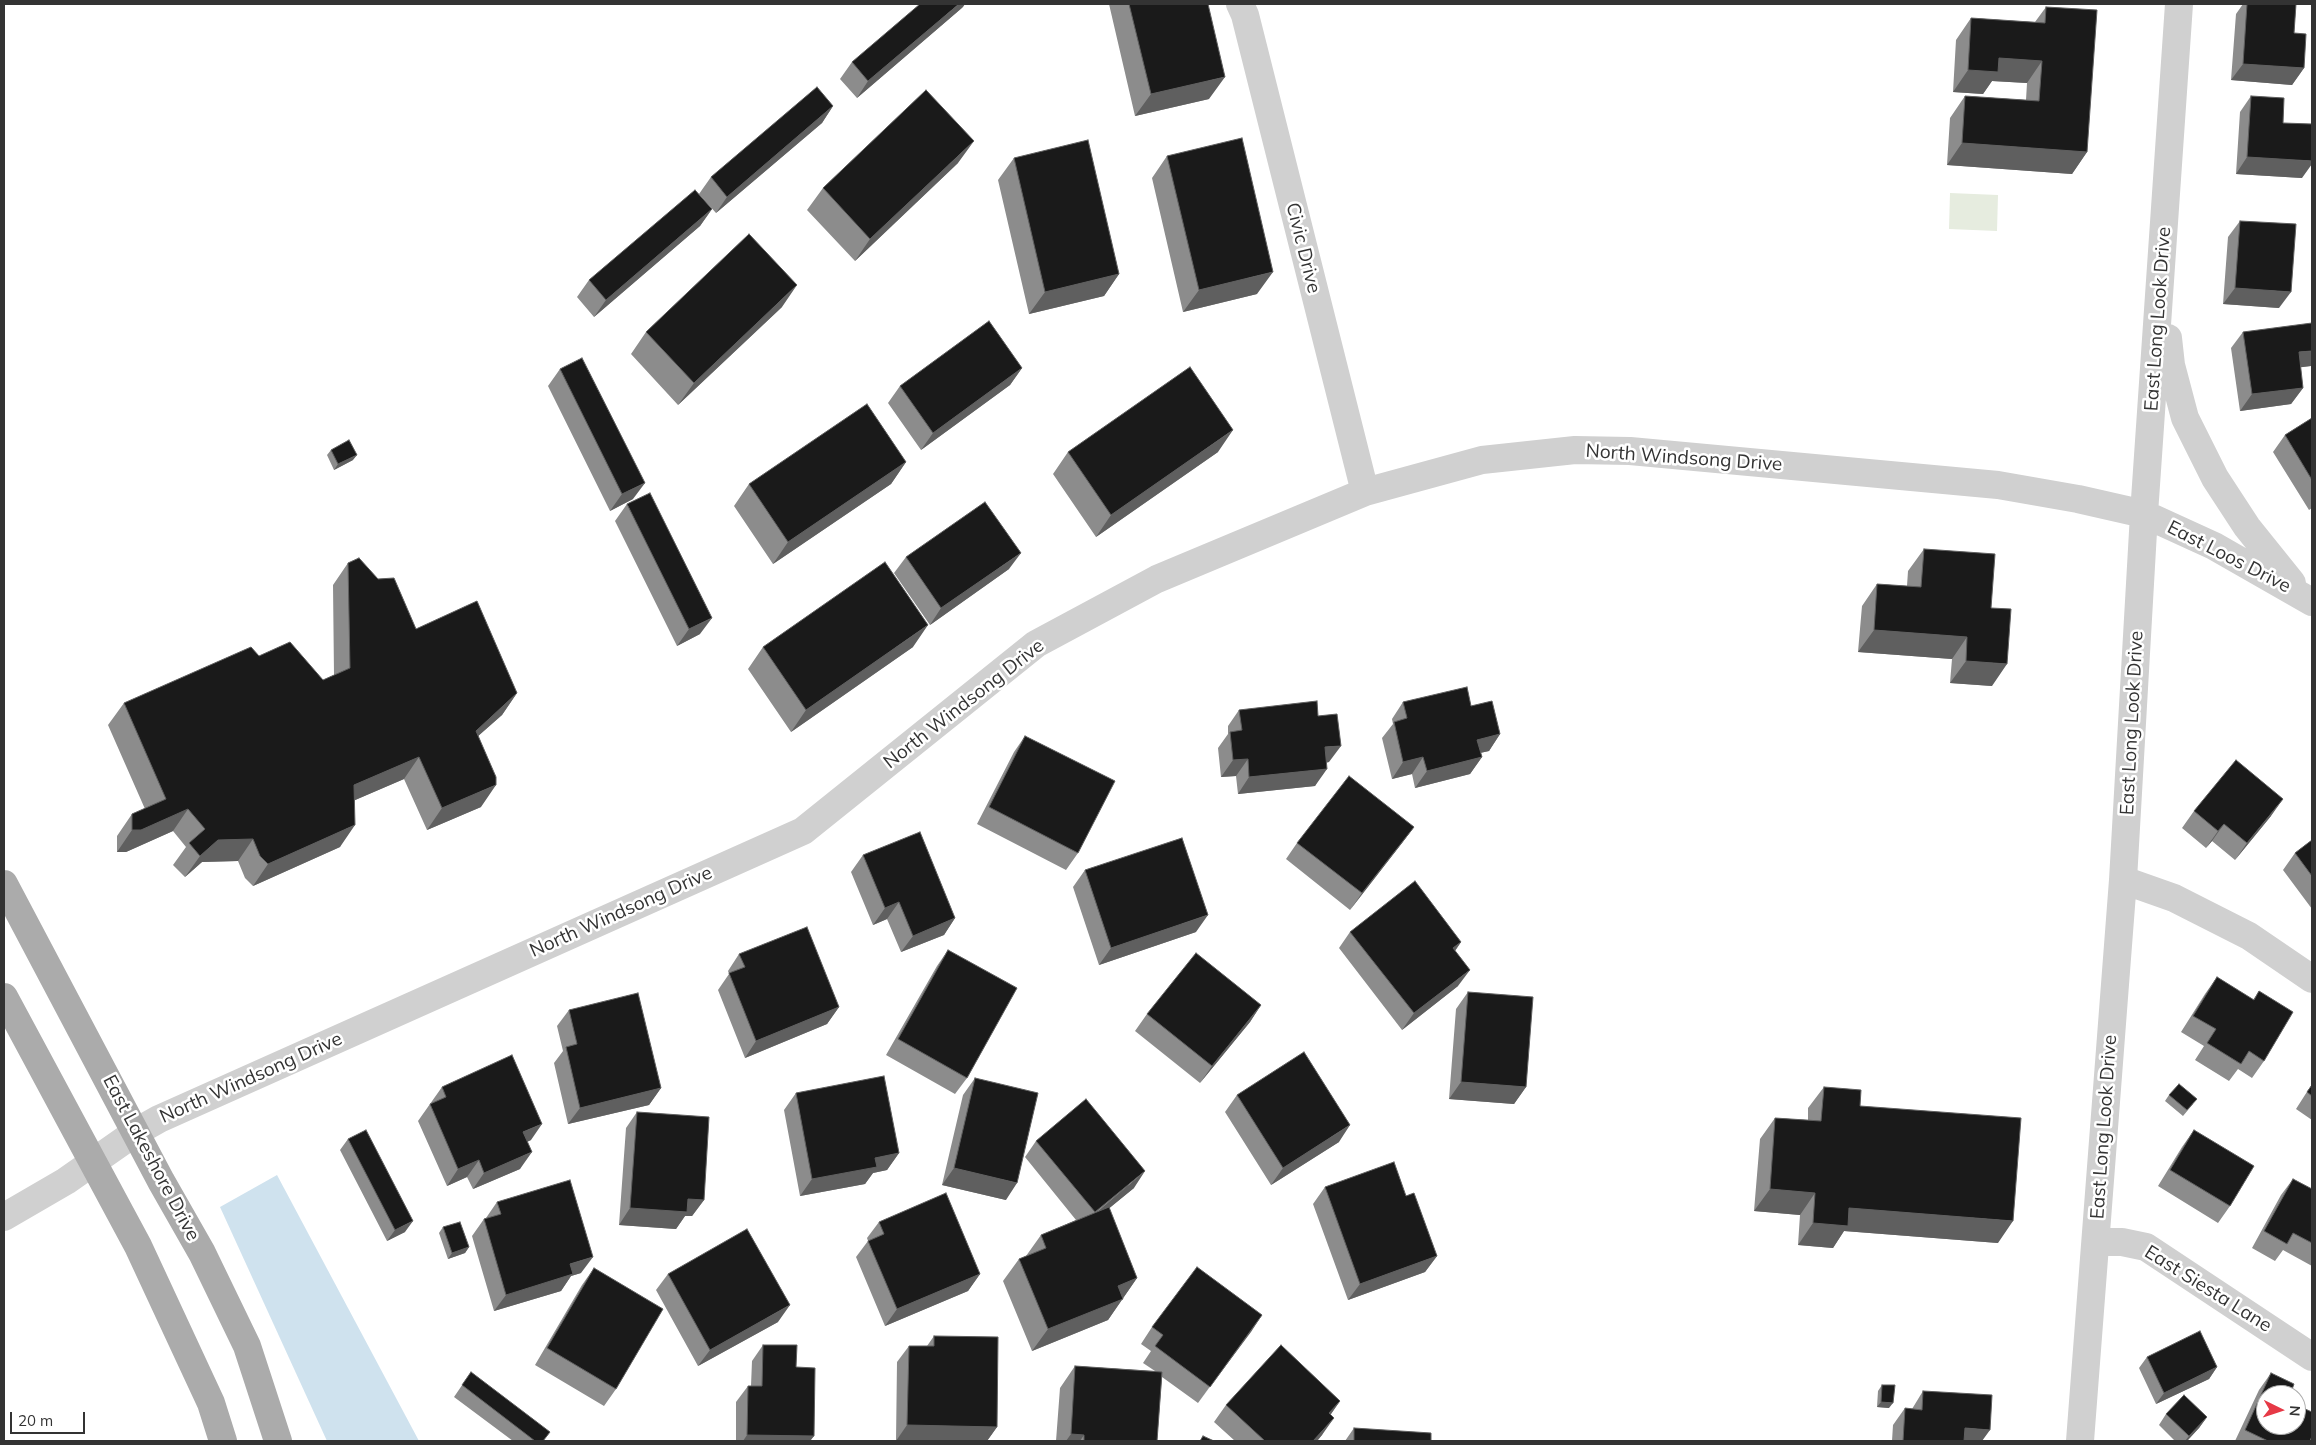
<!DOCTYPE html>
<html>
<head>
<meta charset="utf-8">
<style>
  body { margin:0 }
  #map { position:relative; width:2316px; height:1445px; overflow:hidden; background:#fff; font-family:Mulish,sans-serif }
  canvas { display:block }
  .frame { position:absolute; inset:0; border:5px solid #333; pointer-events:none }
  .north { position:absolute; left:2256px; top:1385px; width:50px; height:50px; box-sizing:border-box; background:#fff; border:1px solid #adadad; border-radius:50%; rotate:94deg; font-size:14px; font-weight:700; line-height:20px; text-align:center; color:#333 }
  .north::after { content:''; display:block; margin:auto; width:18px; height:22px; background:#e63946; clip-path:polygon(50% 0,100% 100%,50% 72%,0 100%) }
  .scale { position:absolute; left:10px; top:1412px; width:75px; height:22px; box-sizing:border-box; border:2px solid #333; border-top:0; padding-left:6px; font-size:15px; line-height:18px; white-space:nowrap; color:#333; -webkit-text-stroke:4px #fff; paint-order:stroke }
</style>
</head>
<body>
<div id="map">
<canvas width="2316" height="1445"></canvas>
<div class="frame"></div>
<div class="north">N</div>
<div class="scale">20 m</div>
</div>
<script>
const context = document.querySelector('canvas').getContext('2d');
context.lineJoin = 'round';
function paint(path, color) { context.fillStyle = color; context.fill(path, 'evenodd'); }
const shape = rows => new Path2D(rows.map(r => 'M' + r).join(''));
function trace(path, color, width, dash) { context.strokeStyle = color; context.lineWidth = width; context.lineCap = dash ? 'butt' : 'round'; context.setLineDash(dash || []); context.stroke(path); }
function write(font, color, halo, rows, align = 'center') {
  context.font = font + ' Mulish,sans-serif'; context.lineWidth = 5; context.setLineDash([]); context.textBaseline = 'middle'; context.strokeStyle = halo; context.fillStyle = color; for (const [text, x, y, turn = 0] of rows) {
    context.save(); context.translate(x, y); context.rotate((+turn || 0) * Math.PI / 180); context.textAlign = isNaN(turn) ? turn : align; if (halo) context.strokeText(text, 0, 0); context.fillText(text, 0, 0); context.restore();
  }
}
paint(shape([
  [1950,193,1998,195,1997,231,1949,229]
]), '#e6ecdf');
paint(shape([
  [277,1175,419,1441,327,1441,220,1207]
]), '#cfe2ee');
trace(shape([
  [1240,4,1245,15,1365,492],
  [2168,338,2171,365,2185,418,2215,478,2247,527,2292,583],
  [2123,880,2174,898,2249,936,2312,979],
  [4,1217,66,1181,136,1132,159,1119,803,831,1036,644,1157,579,1365,492,1482,460,1575,450,1630,451,1998,485,2078,499,2144,514,2214,546,2312,602],
  [2096,1242,2122,1242,2146,1247,2312,1357],
  [2080,1441,2123,880,2144,514,2179,4]
]), '#d0d0d0', 28);
trace(shape([
  [4,884,161,1181,202,1253,247,1346,278,1441],
  [4,997,138,1246,211,1403,223,1441]
]), '#ababab', 28);
paint(shape([
  [1109,4,1208,4,1209,99,1135,116],
  [2243,4,2296,4,2294,33,2304,68,2292,85,2231,80,2236,14],
  [963,7,857,98,840,79,852,62],
  [2046,7,2087,152,2072,174,1947,165,1950,118,1965,96,2026,100,2027,83,1992,81,1983,94,1953,92,1956,40,1971,18,2035,22],
  [2251,96,2283,123,2302,178,2236,174,2240,112],
  [833,106,822,123,716,213,699,194,711,177],
  [1167,156,1257,294,1183,312,1152,178],
  [1014,158,1119,274,1104,296,1029,314,998,180],
  [958,163,855,261,807,210,823,188],
  [712,209,700,226,594,317,577,297,589,280],
  [2240,221,2279,308,2223,304,2228,237],
  [782,307,678,405,631,354,646,332],
  [2243,332,2311,366,2300,367,2303,388,2291,404,2240,411,2231,348],
  [1022,368,1010,385,921,450,888,403,900,386],
  [560,369,633,499,610,511,548,386],
  [2312,418,2312,508,2309,510,2273,452,2285,435],
  [331,450,353,460,334,470,327,455],
  [1068,452,1218,452,1096,537,1053,474],
  [906,462,891,484,773,564,734,506,749,484],
  [627,504,700,634,677,646,615,521],
  [1924,549,1991,608,1992,686,1950,683,1952,659,1858,652,1862,606,1877,584,1907,586,1908,571],
  [906,557,1009,569,930,625,894,573],
  [348,563,416,629,517,693,502,715,478,736,481,807,427,830,404,779,355,800,340,847,253,886,245,878,238,861,202,862,185,877,173,865,186,847,173,831,126,852,117,852,117,836,132,814,145,809,108,725,124,703,323,680,334,675,333,585],
  [763,647,913,647,791,732,748,669],
  [1403,702,1471,706,1500,734,1489,751,1480,753,1482,757,1470,774,1415,788,1412,774,1392,779,1382,738,1393,724,1392,719],
  [1239,710,1318,716,1329,762,1326,763,1315,786,1238,794,1236,776,1221,777,1218,748,1228,734,1228,726],
  [1025,736,1078,853,1066,870,977,824,1014,752],
  [2194,811,2271,816,2235,860,2212,841,2206,848,2182,828],
  [1414,827,1402,843,1350,910,1286,859,1297,843],
  [2312,840,2312,909,2283,870,2295,853],
  [863,855,955,918,944,935,901,952,887,919,873,925,851,872],
  [1085,870,1196,932,1099,965,1073,887],
  [1350,932,1461,942,1455,951,1458,986,1402,1030,1339,948],
  [948,950,967,1078,955,1094,886,1055,937,966],
  [739,954,839,1007,827,1024,745,1058,718,990,729,974,728,971],
  [2217,977,2253,1000,2259,991,2264,1061,2252,1078,2238,1069,2229,1081,2195,1060,2204,1046,2181,1032,2205,994],
  [1468,992,1526,1087,1514,1104,1449,1099,1456,1009],
  [1261,1005,1250,1022,1200,1083,1135,1031,1147,1014],
  [569,1010,661,1088,649,1105,568,1124,554,1063,563,1051,557,1026],
  [975,1078,1006,1200,942,1185,963,1095],
  [2312,1084,2312,1120,2296,1109],
  [442,1087,531,1140,527,1142,520,1169,473,1189,467,1177,447,1186,418,1121],
  [1824,1087,1860,1106,1998,1243,1844,1231,1833,1248,1798,1245,1800,1215,1754,1211,1760,1139,1775,1118,1808,1120,1808,1108],
  [796,1093,899,1153,887,1170,873,1173,865,1184,800,1196,784,1110],
  [1237,1095,1339,1142,1271,1185,1225,1112],
  [2169,1095,2193,1104,2183,1116,2165,1101],
  [637,1112,704,1200,692,1216,685,1216,676,1229,619,1225,626,1128],
  [2194,1130,2230,1206,2218,1223,2158,1186,2182,1147],
  [348,1139,405,1232,387,1241,340,1150],
  [1036,1141,1134,1188,1109,1208,1137,1278,1108,1320,1032,1351,1003,1281,1019,1259,1026,1256,1041,1235,1076,1220,1025,1157],
  [2293,1179,2312,1189,2312,1266,2283,1250,2275,1261,2252,1248,2281,1195],
  [1325,1187,1406,1196,1437,1256,1425,1272,1348,1300,1313,1204],
  [497,1202,581,1273,571,1276,561,1291,494,1311,472,1236,484,1219,486,1218],
  [879,1222,980,1274,968,1291,885,1326,856,1257,868,1241,867,1238],
  [443,1227,469,1247,465,1253,448,1259,439,1233],
  [594,1268,616,1389,604,1406,535,1365,582,1285],
  [668,1274,778,1322,698,1366,656,1290],
  [1262,1315,1198,1403,1162,1377,1157,1441,1056,1441,1060,1388,1075,1366,1155,1371,1143,1363,1151,1351,1141,1344,1152,1327],
  [934,1336,997,1427,987,1441,896,1441,897,1362,909,1346,927,1346],
  [763,1345,796,1367,814,1436,810,1441,736,1441,736,1402,748,1386,751,1386,752,1361],
  [2147,1357,2217,1367,2209,1379,2156,1404,2139,1368],
  [471,1372,543,1441,513,1441,454,1397],
  [2271,1373,2266,1395,2310,1441,2235,1441,2259,1390],
  [1882,1385,1889,1408,1877,1407,1878,1391],
  [1923,1391,1982,1441,1892,1441,1893,1425,1905,1408,1912,1409],
  [1340,1401,1330,1415,1322,1435,1317,1441,1235,1441,1214,1422,1226,1405],
  [2166,1414,2207,1417,2199,1428,2187,1441,2175,1441,2159,1425],
  [1354,1428,1431,1441,1345,1441]
]), '#8c8c8c');
paint(shape([
  [959,4,965,4,963,7,857,98,868,81],
  [1999,58,2042,61,2027,83,1992,81,1983,94,1953,92,1968,70],
  [2243,64,2304,68,2292,85,2231,80],
  [1225,77,1209,99,1135,116,1151,94],
  [833,106,822,123,716,213,727,197],
  [974,141,958,163,855,261,870,239],
  [1962,143,2087,152,2072,174,1947,165],
  [2247,157,2312,161,2312,164,2302,178,2236,174],
  [712,209,700,226,594,317,606,300],
  [1273,272,1257,294,1183,312,1199,290],
  [1119,274,1104,296,1029,314,1045,292],
  [797,285,782,307,678,405,694,383],
  [2235,288,2291,292,2279,308,2223,304],
  [2312,351,2312,364,2311,366,2287,369,2299,352],
  [1022,368,1010,385,921,450,933,433],
  [2303,388,2291,404,2240,411,2252,394],
  [1233,430,1218,452,1096,537,1111,515],
  [357,455,353,460,334,470,338,464],
  [906,462,891,484,773,564,788,542],
  [645,483,633,499,610,511,622,494],
  [1021,553,1009,569,930,625,941,608],
  [712,618,700,634,677,646,689,629],
  [928,625,913,647,791,732,806,710],
  [1874,630,1967,637,1952,659,1858,652],
  [1966,661,2007,664,1992,686,1950,683],
  [517,693,502,715,460,752,476,731],
  [1500,734,1489,751,1466,756,1477,740],
  [1341,746,1329,762,1313,764,1325,747],
  [419,757,404,779,339,807,354,785],
  [1423,757,1412,774,1392,779,1403,762],
  [1482,757,1470,774,1415,788,1427,771],
  [1248,759,1236,776,1221,777,1233,760],
  [1327,769,1315,786,1238,794,1249,777],
  [496,785,481,807,427,830,442,808],
  [2283,799,2271,816,2235,860,2247,843],
  [188,809,173,831,126,852,117,852,132,830],
  [2224,824,2212,841,2206,848,2218,831],
  [355,825,340,847,253,886,268,864],
  [1414,827,1402,843,1350,910,1362,893],
  [253,839,238,861,202,862,185,877,200,856,218,840],
  [899,902,887,919,873,925,885,908],
  [1208,915,1196,932,1099,965,1111,948],
  [955,918,944,935,901,952,913,936],
  [1461,942,1450,958,1453,948],
  [1470,970,1458,986,1402,1030,1414,1013],
  [1261,1005,1250,1022,1200,1083,1212,1066],
  [839,1007,827,1024,745,1058,756,1041],
  [1461,1082,1526,1087,1514,1104,1449,1099],
  [661,1088,649,1105,568,1124,580,1108],
  [542,1124,531,1140,511,1149,523,1132],
  [1350,1125,1339,1142,1271,1185,1283,1168],
  [532,1152,520,1169,473,1189,484,1173],
  [899,1153,887,1170,873,1173,865,1184,800,1196,812,1179,875,1158],
  [479,1160,467,1177,447,1186,458,1169],
  [954,1168,1017,1183,1006,1200,942,1185],
  [1145,1171,1134,1188,1084,1229,1096,1213],
  [1770,1189,1815,1193,1800,1215,1754,1211],
  [688,1199,704,1200,692,1216,685,1216,676,1229,619,1225,630,1208],
  [1849,1208,2013,1221,1998,1243,1844,1231,1833,1248,1798,1245,1813,1223],
  [413,1221,405,1232,387,1241,395,1230],
  [469,1247,465,1253,448,1259,452,1253],
  [1437,1256,1425,1272,1348,1300,1360,1284],
  [593,1257,581,1273,571,1276,561,1291,494,1311,506,1295,570,1264],
  [980,1274,968,1291,885,1326,897,1309],
  [1137,1278,1108,1320,1032,1351,1048,1329,1118,1286],
  [790,1305,778,1322,698,1366,710,1350],
  [1262,1315,1251,1332,1198,1403,1210,1387],
  [2217,1367,2209,1379,2156,1404,2164,1393],
  [1340,1401,1329,1417,1329,1413],
  [1881,1402,1893,1403,1889,1408,1877,1407],
  [2207,1417,2199,1428,2187,1441,2185,1441,2189,1436],
  [1334,1418,1322,1435,1317,1441,1313,1441],
  [907,1425,997,1427,987,1441,896,1441],
  [1965,1428,1990,1430,1982,1441,1956,1441],
  [1071,1434,1084,1435,1080,1441,1066,1441],
  [747,1435,814,1436,810,1441,743,1441]
]), '#5f5f5f');
const building = shape([
  [920,4,959,4,868,81,852,62,920,4],
  [1129,4,1208,4,1225,77,1151,94,1129,4],
  [2247,4,2296,4,2294,33,2306,34,2304,68,2243,64,2247,4],
  [2046,7,2097,10,2087,152,1962,143,1965,96,2039,101,2042,61,1999,58,1998,72,1968,70,1971,18,2045,23,2046,7],
  [817,87,833,106,727,197,711,177,817,87],
  [926,90,974,141,870,239,823,188,926,90],
  [2251,96,2284,98,2283,123,2312,124,2312,161,2247,157,2251,96],
  [1242,138,1273,272,1199,290,1167,156,1242,138],
  [1088,140,1119,274,1045,292,1014,158,1088,140],
  [695,190,712,209,606,300,589,280,695,190],
  [2240,221,2296,224,2291,292,2235,288,2240,221],
  [749,234,797,285,694,383,646,332,749,234],
  [989,321,1022,368,933,433,900,386,989,321],
  [2312,323,2312,351,2299,352,2303,388,2252,394,2243,332,2312,323],
  [582,358,645,483,622,494,560,369,582,358],
  [1190,367,1233,430,1111,515,1068,452,1190,367],
  [867,404,906,462,788,542,749,484,867,404],
  [2312,418,2312,480,2285,435,2312,418],
  [349,440,357,455,338,464,331,450,349,440],
  [650,493,712,618,689,629,627,504,650,493],
  [985,502,1021,553,941,608,906,557,985,502],
  [1924,549,1995,554,1991,608,2011,609,2007,664,1966,661,1967,637,1874,630,1877,584,1921,587,1924,549],
  [359,558,378,579,394,578,416,629,477,601,517,693,476,731,496,777,496,785,442,808,419,757,354,785,355,825,268,864,260,856,253,839,218,840,200,856,189,843,205,829,188,809,141,830,132,830,132,814,166,799,124,703,251,647,259,656,290,642,323,680,350,668,348,563,359,558],
  [885,562,928,625,806,710,763,647,885,562],
  [1467,687,1471,706,1492,701,1500,734,1477,740,1482,757,1427,771,1423,757,1403,762,1394,722,1407,718,1403,702,1467,687],
  [1317,701,1318,716,1337,714,1341,746,1325,747,1327,769,1249,777,1248,759,1233,760,1230,732,1242,730,1239,710,1317,701],
  [1025,736,1115,781,1078,853,989,807,1025,736],
  [2236,760,2283,799,2247,843,2224,824,2218,831,2194,811,2236,760],
  [1349,776,1414,827,1362,893,1297,843,1349,776],
  [920,832,955,918,913,936,899,902,885,908,863,855,920,832],
  [1182,838,1208,915,1111,948,1085,870,1182,838],
  [2312,840,2312,876,2295,853,2312,840],
  [1415,881,1461,942,1453,948,1470,970,1414,1013,1350,932,1415,881],
  [807,927,839,1007,756,1041,729,973,745,967,739,954,807,927],
  [948,950,1017,988,967,1078,898,1039,948,950],
  [1196,953,1261,1005,1212,1066,1147,1014,1196,953],
  [2217,977,2254,1000,2259,991,2293,1012,2264,1061,2249,1051,2241,1064,2207,1043,2216,1029,2193,1016,2217,977],
  [1468,992,1533,997,1526,1087,1461,1082,1468,992],
  [638,993,661,1088,580,1108,566,1047,577,1044,569,1010,638,993],
  [1304,1052,1350,1125,1283,1168,1237,1095,1304,1052],
  [512,1055,542,1124,523,1132,532,1152,484,1173,479,1160,458,1169,430,1104,446,1097,442,1087,512,1055],
  [884,1076,899,1153,875,1158,877,1167,812,1179,796,1093,884,1076],
  [975,1078,1038,1093,1017,1183,954,1168,975,1078],
  [2179,1084,2197,1099,2187,1110,2169,1095,2179,1084],
  [2312,1085,2312,1096,2307,1092,2312,1085],
  [1824,1087,1861,1090,1860,1106,2021,1118,2013,1221,1849,1208,1848,1226,1813,1223,1815,1193,1770,1189,1775,1118,1821,1121,1824,1087],
  [1086,1099,1145,1171,1095,1212,1036,1141,1086,1099],
  [637,1112,709,1117,704,1200,688,1199,687,1212,630,1208,637,1112],
  [366,1130,413,1221,395,1230,348,1139,366,1130],
  [2194,1130,2254,1166,2230,1206,2170,1170,2194,1130],
  [1394,1162,1406,1196,1414,1193,1437,1256,1360,1284,1325,1187,1394,1162],
  [2293,1179,2312,1189,2312,1243,2293,1233,2287,1244,2264,1231,2293,1179],
  [570,1180,593,1257,570,1264,573,1274,506,1295,484,1219,501,1214,497,1202,570,1180],
  [946,1193,980,1274,897,1309,868,1241,884,1234,879,1222,946,1193],
  [1109,1207,1137,1278,1118,1286,1123,1299,1048,1329,1019,1259,1046,1248,1041,1235,1109,1207],
  [460,1222,469,1247,452,1253,443,1227,460,1222],
  [747,1229,790,1305,710,1350,668,1274,747,1229],
  [1197,1267,1262,1315,1210,1387,1155,1346,1163,1335,1152,1327,1197,1267],
  [594,1268,663,1309,616,1389,547,1348,594,1268],
  [2200,1331,2217,1367,2164,1393,2147,1357,2200,1331],
  [934,1336,998,1337,997,1427,907,1425,909,1346,934,1346,934,1336],
  [763,1345,797,1345,796,1367,815,1368,814,1436,747,1435,748,1386,762,1386,763,1345],
  [1281,1345,1340,1401,1329,1413,1334,1418,1313,1441,1265,1441,1226,1405,1281,1345],
  [1075,1366,1162,1372,1157,1441,1084,1441,1084,1435,1071,1434,1075,1366],
  [471,1372,550,1432,543,1441,535,1441,462,1385,471,1372],
  [2271,1373,2294,1384,2290,1395,2266,1395,2266,1425,2296,1425,2296,1405,2312,1412,2312,1436,2310,1441,2268,1441,2245,1430,2271,1373],
  [1882,1385,1895,1385,1893,1403,1881,1402,1882,1385],
  [1923,1391,1992,1395,1990,1430,1965,1428,1964,1441,1903,1441,1905,1408,1922,1410,1923,1391],
  [2184,1395,2207,1417,2189,1436,2166,1414,2184,1395],
  [1354,1428,1431,1433,1431,1441,1354,1441,1354,1428],
  [1203,1436,1214,1441,1200,1441,1203,1436]
]);
paint(building, '#1a1a1a');
trace(building, '#5f5f5f', 1);
write('19px', '#333', '#fff', [
  ["Civic Drive",1303,248,76],
  ["East Long Look Drive",2158,319,-86],
  ["North Windsong Drive",1684,458,4],
  ["East Loos Drive",2229,557,27],
  ["North Windsong Drive",964,704,-38],
  ["East Long Look Drive",2132,723,-87],
  ["North Windsong Drive",621,912,-24],
  ["North Windsong Drive",251,1078,-24],
  ["East Long Look Drive",2104,1127,-86],
  ["East Lakeshore Drive",151,1158,62],
  ["East Siesta Lane",2208,1289,32]
]);
</script>
</body>
</html>
